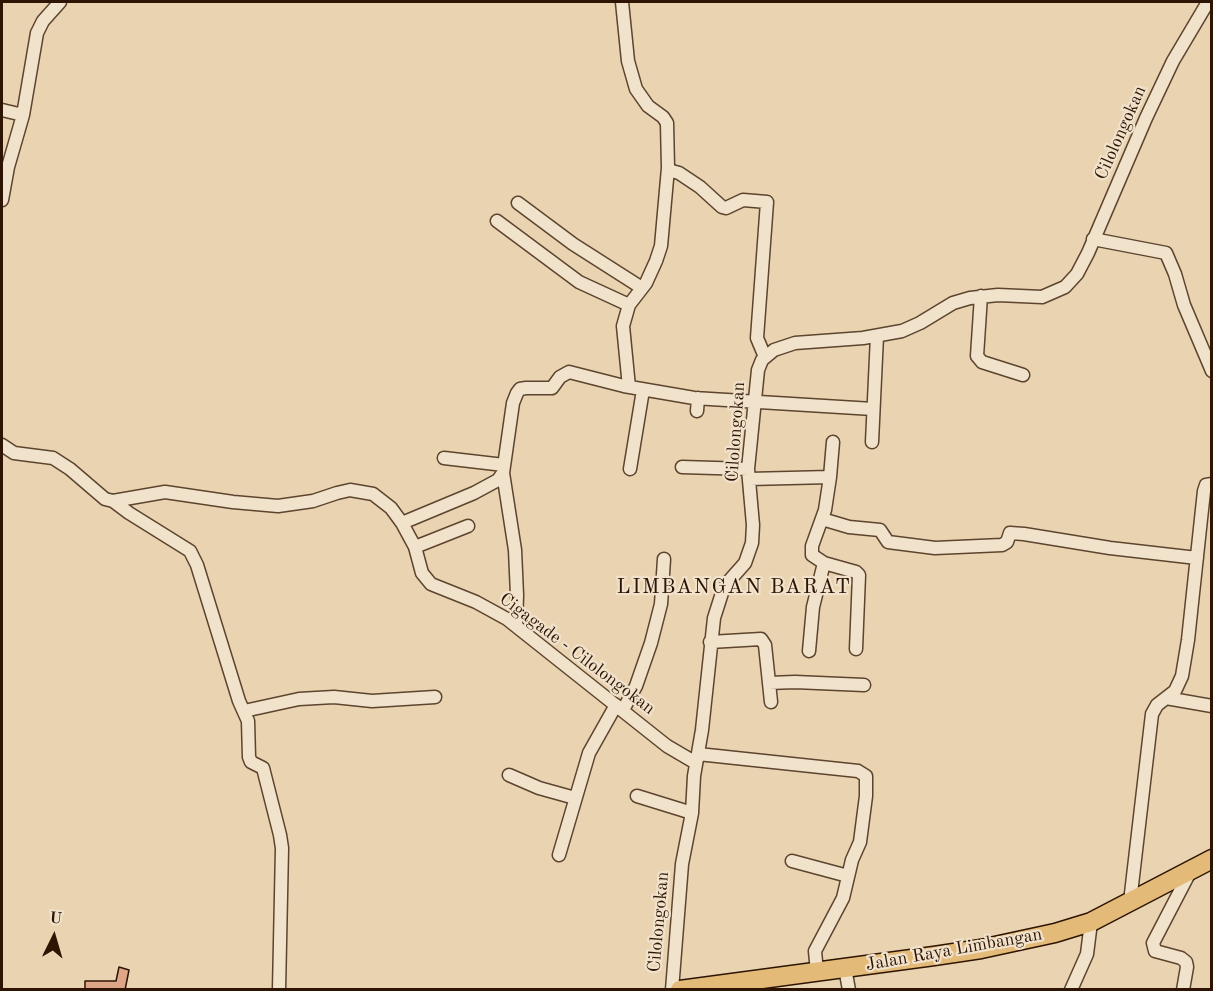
<!DOCTYPE html>
<html>
<head>
<meta charset="utf-8">
<style>
  body { margin:0 }
  #map { position:relative; width:1213px; height:991px; overflow:hidden; background:#e9d3b0; font-family:"Old Standard TT",serif }
  canvas { display:block }
  .frame { position:absolute; inset:0; border:3px solid #2d1403; pointer-events:none }
  .north { position:absolute; left:24px; top:907px; width:60px; height:60px; -webkit-text-stroke:4px #f1e2cc; paint-order:stroke; rotate:5deg; font-size:16px; font-weight:700; line-height:24px; text-align:center; color:#2d1403 }
  .north::after { content:''; display:block; margin:auto; width:21px; height:27px; background:#2d1403; clip-path:polygon(50% 0,100% 100%,50% 72%,0 100%) }
</style>
</head>
<body>
<div id="map">
<canvas width="1213" height="991"></canvas>
<div class="frame"></div>
<div class="north">U</div>
</div>
<script>
const context = document.querySelector('canvas').getContext('2d');
context.lineJoin = 'round';
function paint(path, color) { context.fillStyle = color; context.fill(path, 'evenodd'); }
const shape = rows => new Path2D(rows.map(r => 'M' + r).join(''));
function trace(path, color, width, dash) { context.strokeStyle = color; context.lineWidth = width; context.lineCap = dash ? 'butt' : 'round'; context.setLineDash(dash || []); context.stroke(path); }
function write(font, color, halo, rows, align = 'center') {
  context.font = font + ' "Old Standard TT",serif'; context.lineWidth = 4.5; context.setLineDash([]); context.textBaseline = 'middle'; context.strokeStyle = halo; context.fillStyle = color; for (const [text, x, y, turn = 0] of rows) {
    context.save(); context.translate(x, y); context.rotate((+turn || 0) * Math.PI / 180); context.textAlign = isNaN(turn) ? turn : align; if (halo) context.strokeText(text, 0, 0); context.fillText(text, 0, 0); context.restore();
  }
}
const building = shape([
  [119,967,129,970,125,990,85,990,85,981,116,981,119,967]
]);
paint(building, '#dea686');
trace(building, '#2d1403', 1.5);
const minor = shape([
  [622,2,628,61,636,89,648,106,663,117,667,123,668,168,661,246,656,261,646,283,629,305,623,326,629,387],
  [2,110,23,115],
  [668,170,679,173,700,187,722,207,726,208,743,200,767,202,757,338,765,357],
  [2,200,8,167,23,115,37,33,43,21,60,2],
  [518,203,573,244,642,288],
  [497,221,579,282,629,305],
  [1093,239,1166,253,1175,274,1184,305,1212,371],
  [981,296,977,356,982,362,1023,375],
  [697,411,698,398],
  [833,442,830,477,825,510,812,546,812,555,824,563,856,572,859,575,856,649],
  [872,442,877,336],
  [2,445,14,453,53,458,70,469,105,499,113,501,165,492,233,502,278,506,313,501,337,493,350,490,373,494,391,508,402,523,415,547,422,573,431,584,476,602,507,619,667,746,696,763],
  [444,458,504,465],
  [682,467,748,469],
  [630,469,643,390],
  [503,473,515,550,517,595,516,626],
  [749,479,830,477],
  [113,501,129,513,190,551,197,565,239,701,248,721,249,757,251,762,263,768,280,835,282,848,279,990],
  [822,519,849,527,880,530,888,542,935,548,1002,545,1007,542,1010,533,1024,534,1110,548,1197,558],
  [402,523,474,493,498,480,503,473,513,403,517,393,520,389,526,388,552,388,560,377,569,372,624,386,694,398,873,409],
  [415,547,468,526],
  [710,642,761,639,765,645,771,702],
  [809,651,813,607,824,563],
  [769,683,795,682,864,685],
  [1166,698,1212,706],
  [623,710,636,686,651,643,661,604,664,559],
  [244,711,299,699,334,697,372,701,435,697],
  [698,754,858,771,866,776,866,796,860,842,852,860,843,898,815,951,817,972],
  [509,775,539,788,575,798],
  [637,796,692,813],
  [559,855,589,753,616,705],
  [792,861,848,876],
  [1130,902,1152,714,1157,705,1175,691,1182,676,1188,640,1204,491,1206,485,1212,484],
  [845,968,849,990],
  [672,990,682,864,692,813,694,776,702,730,714,618,722,593,729,581,745,563,752,543,753,525,748,469,758,370,762,360,774,350,795,343,863,338,902,331,920,323,953,303,970,298,998,295,1042,297,1065,287,1077,274,1088,253,1146,118,1173,61,1208,2],
  [1071,990,1087,954,1091,922],
  [1183,990,1187,967,1186,962,1181,958,1155,951,1153,943,1191,870]
]);
const highway = shape([
  [680,990,934,956,981,949,1055,933,1091,922,1212,859]
]);
trace(minor, '#5c442e', 15);
trace(highway, '#2d1403', 21);
trace(minor, '#f1e2cc', 12);
trace(highway, '#e4ba78', 18);
write('18px', '#2d1403', '#f1e2cc', [
  ["Cilolongokan",1121,133,-66],
  ["Cilolongokan",736,432,-86],
  ["Cigagade - Cilolongokan",577,654,37],
  ["Cilolongokan",659,922,-85],
  ["Jalan Raya Limbangan",954,950,-10]
]);
context.letterSpacing = '1.5px';
write('21px', '#2d1403', '#f1e2cc', [
  ["LIMBANGAN BARAT",734,587]
]);
context.letterSpacing = '0px';
</script>
</body>
</html>
